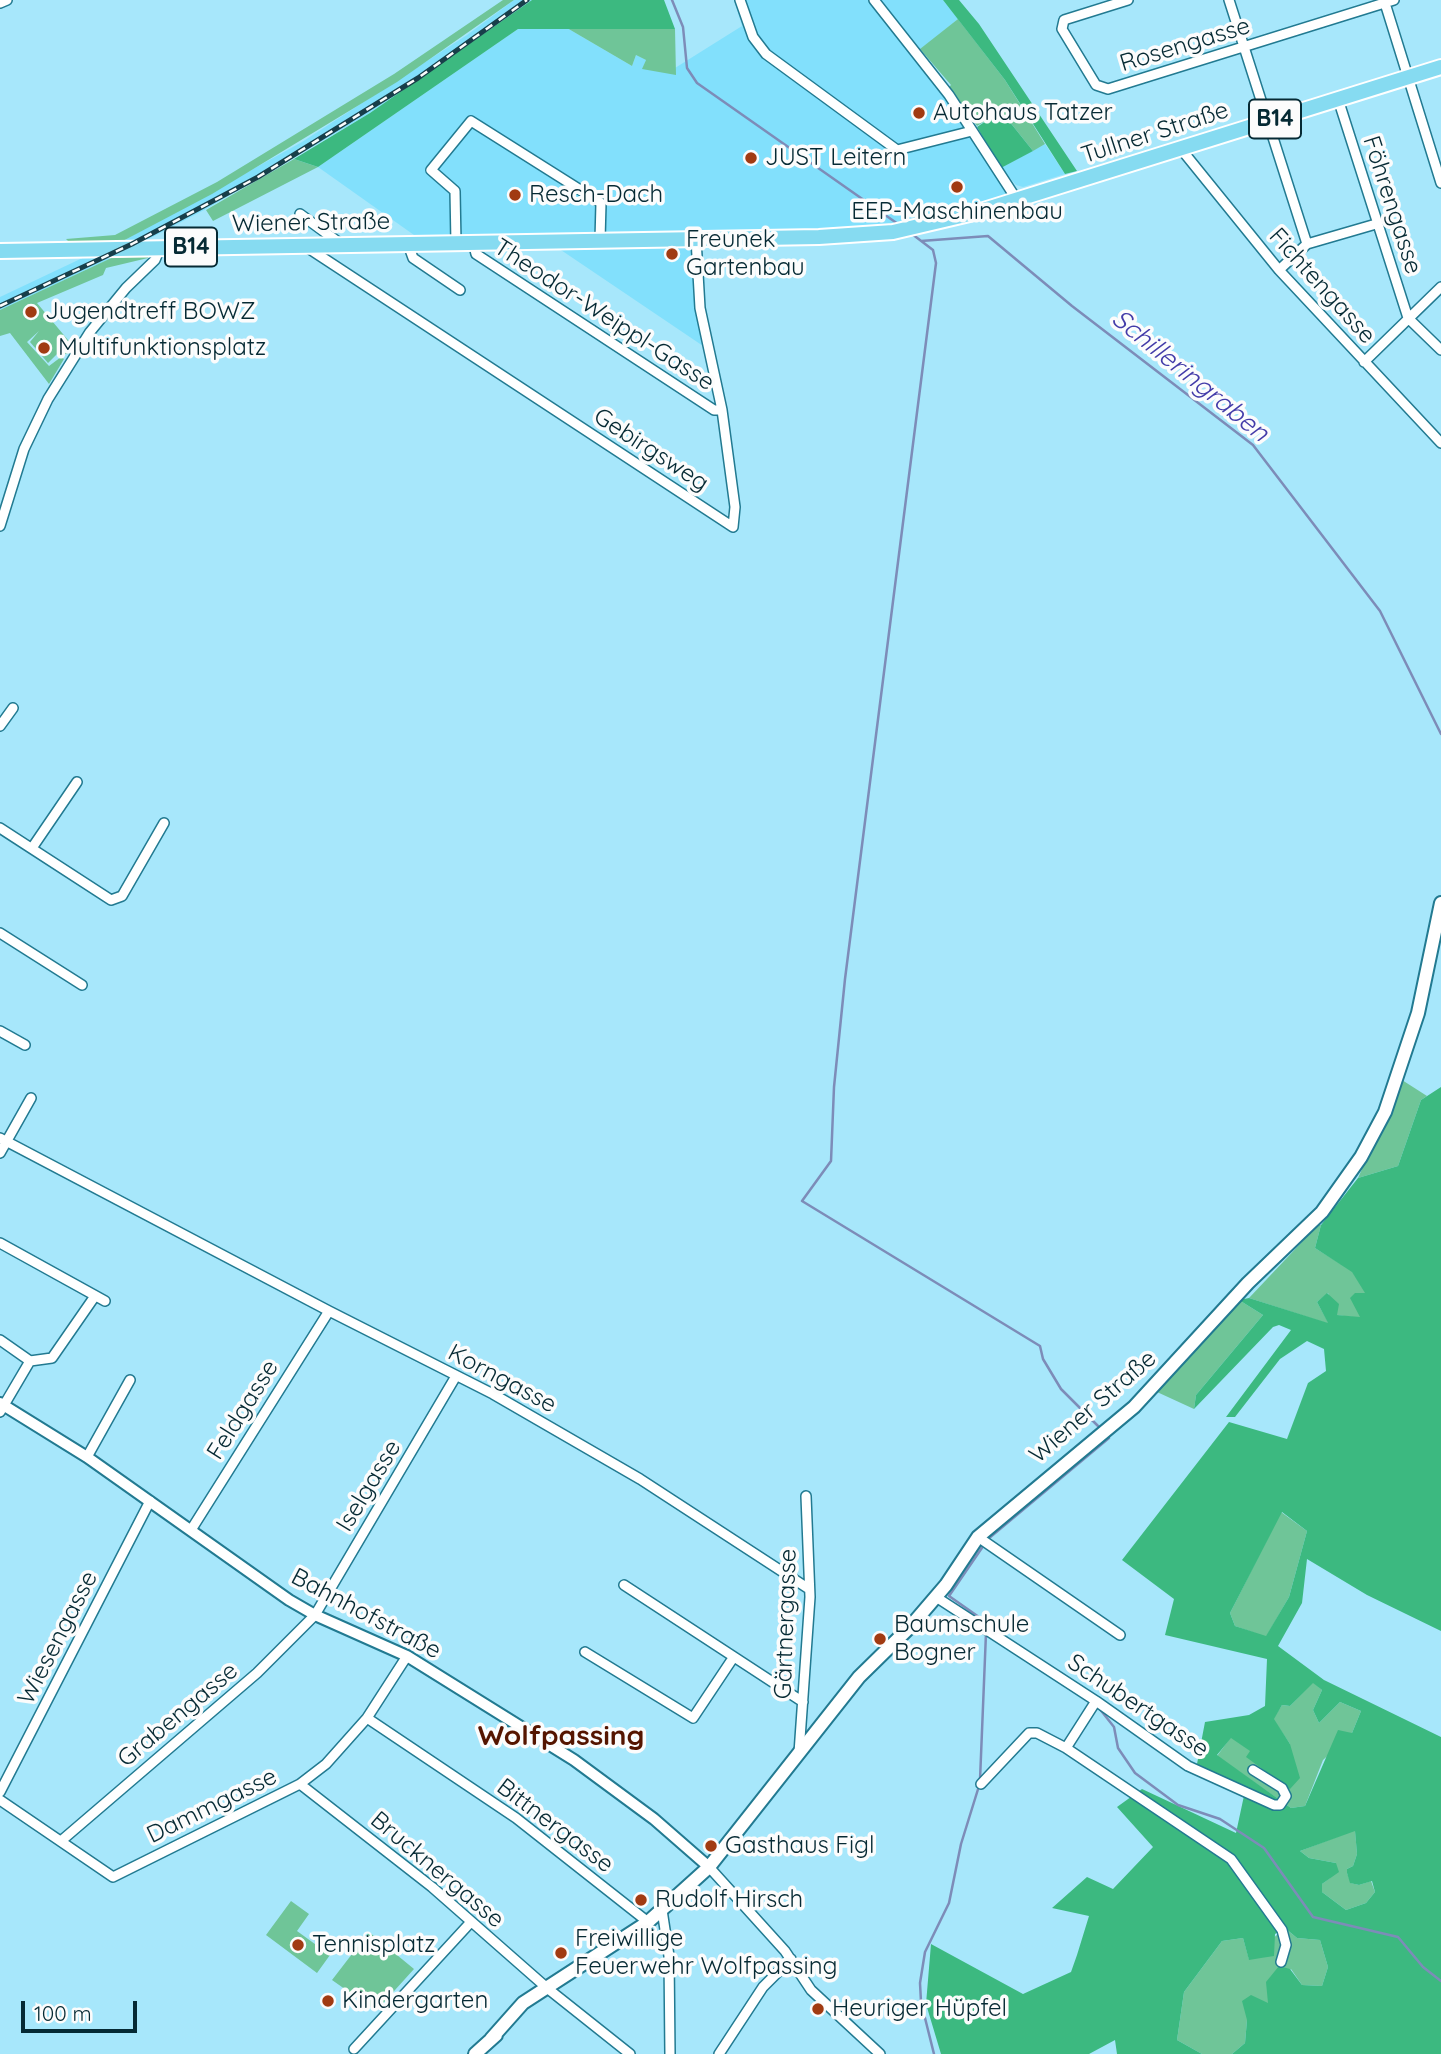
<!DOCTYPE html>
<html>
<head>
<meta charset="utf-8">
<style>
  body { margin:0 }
  #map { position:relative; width:1441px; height:2054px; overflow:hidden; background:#a7e7fb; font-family:Quicksand,sans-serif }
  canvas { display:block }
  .scale { position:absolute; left:21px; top:2001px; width:116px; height:32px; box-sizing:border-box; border:4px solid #062a34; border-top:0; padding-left:9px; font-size:21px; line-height:24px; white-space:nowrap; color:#062a34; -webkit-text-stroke:5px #fcfcfc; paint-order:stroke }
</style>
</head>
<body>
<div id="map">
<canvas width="1441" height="2054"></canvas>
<div class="scale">100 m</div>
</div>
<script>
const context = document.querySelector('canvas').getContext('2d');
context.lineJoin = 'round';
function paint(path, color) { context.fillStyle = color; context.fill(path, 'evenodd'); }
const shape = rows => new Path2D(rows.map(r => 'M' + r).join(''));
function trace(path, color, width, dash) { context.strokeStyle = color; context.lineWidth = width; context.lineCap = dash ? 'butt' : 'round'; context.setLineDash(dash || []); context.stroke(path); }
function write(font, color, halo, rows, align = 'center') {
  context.font = font + ' Quicksand,sans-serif'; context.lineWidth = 7; context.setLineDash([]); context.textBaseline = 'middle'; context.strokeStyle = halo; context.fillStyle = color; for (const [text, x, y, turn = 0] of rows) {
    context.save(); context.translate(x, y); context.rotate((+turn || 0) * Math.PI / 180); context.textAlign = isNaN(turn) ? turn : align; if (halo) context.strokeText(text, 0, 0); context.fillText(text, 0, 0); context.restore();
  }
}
paint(shape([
  [514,0,532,0,370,113,206,209,143,242,119,243,302,142,467,35],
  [734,0,943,0,958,19,919,51,1016,195,923,221,864,229,589,237,414,235,318,167,518,29,567,28,632,66,636,55,646,60,643,68,676,74,675,68,742,26],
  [1045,144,1065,174,1023,187,1016,185,1001,168],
  [698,243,703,309,712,352,555,246],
  [93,253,122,253,0,310,0,297]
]), '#82e0fc');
paint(shape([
  [503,0,514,0,397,82,212,194,119,243,70,243,66,239,115,235,217,182,394,74],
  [958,19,1005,80,1045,144,1033,151,1001,111,977,126,949,87,951,85,920,49],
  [567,28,675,29,676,75,642,69,646,60,636,55,632,66],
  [294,159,318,167,213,221,206,210],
  [122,253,148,253,148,258,106,268,103,275,37,303,73,346,68,353,61,356,58,353,48,363,30,342,39,331,27,342,49,366,61,357,64,359,49,384,10,333,0,336,0,310],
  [1402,1080,1427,1096,1421,1100,1398,1166,1358,1178],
  [1318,1225,1321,1225,1315,1248,1352,1271,1366,1293,1361,1318,1336,1315,1328,1293,1317,1302,1329,1324,1249,1298],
  [1239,1300,1263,1315,1196,1395,1194,1409,1157,1392],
  [1281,1512,1307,1531,1289,1597,1266,1637,1235,1626,1230,1613],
  [1313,1682,1322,1690,1313,1710,1319,1723,1340,1702,1361,1711,1352,1733,1323,1760,1305,1806,1291,1808,1217,1756,1231,1737,1251,1751,1247,1757,1290,1744,1273,1719,1282,1705,1290,1706],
  [1355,1830,1357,1854,1353,1866,1347,1869,1347,1873,1351,1883,1359,1885,1371,1881,1375,1892,1366,1903,1346,1910,1322,1892,1322,1884,1330,1878,1336,1863,1309,1858,1300,1851],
  [291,1901,309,1914,297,1931,330,1955,317,1973,266,1935],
  [1285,1928,1297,1938,1320,1940,1328,1967,1322,1986,1302,1985,1291,1969,1268,1988,1268,2004,1247,2020,1245,2043,1232,2054,1202,2054,1177,2040,1184,1992,1222,1941,1243,1938,1249,1959],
  [369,1932,414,1969,376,2011,332,1980]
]), '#6fc598');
paint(shape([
  [532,0,664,0,675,29,518,29,318,167,294,159,370,113],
  [943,0,959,0,979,24,1077,171,1065,174,1005,80],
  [1001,111,1033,151,1001,168,977,127],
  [1441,1087,1441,1631,1367,1595,1307,1559,1302,1603,1278,1646,1324,1680,1441,1737,1441,2054,1232,2054,1245,2043,1247,2020,1242,2001,1251,1995,1268,2003,1266,1982,1279,1966,1290,1969,1302,1985,1322,1986,1328,1967,1320,1940,1297,1938,1285,1928,1275,1934,1274,1956,1261,1958,1249,1960,1243,1938,1222,1941,1184,1992,1177,2040,1202,2054,1117,2054,1115,2040,1089,2054,941,2054,926,2004,931,1944,1023,1994,1071,1972,1077,1955,1089,1916,1052,1908,1087,1877,1113,1889,1153,1847,1117,1807,1142,1789,1236,1833,1245,1791,1197,1764,1205,1722,1249,1715,1265,1706,1267,1659,1165,1635,1174,1599,1122,1560,1229,1422,1287,1439,1308,1383,1326,1371,1324,1349,1307,1341,1280,1359,1235,1417,1226,1417,1291,1330,1279,1325,1273,1327,1194,1409,1196,1395,1263,1315,1239,1300,1249,1298,1328,1323,1317,1302,1327,1293,1339,1304,1337,1315,1360,1317,1350,1298,1355,1293,1365,1293,1352,1272,1315,1248,1321,1225,1358,1178,1398,1166,1421,1100],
  [1282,1512,1307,1531,1289,1597,1266,1636,1235,1626,1230,1613],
  [1313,1683,1322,1690,1313,1710,1319,1723,1340,1702,1361,1711,1352,1733,1338,1730,1305,1806,1291,1808,1217,1755,1231,1738,1250,1751,1246,1757,1290,1789,1300,1778,1290,1744,1274,1719,1282,1705,1290,1706],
  [1355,1831,1357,1854,1353,1866,1347,1869,1347,1873,1350,1883,1359,1885,1372,1881,1375,1892,1366,1903,1346,1910,1322,1892,1322,1884,1339,1872,1336,1863,1309,1858,1300,1851]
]), '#3cb980');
trace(shape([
  [672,0,683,27,687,68,697,83,898,224],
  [912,234,933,250,936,263,845,979,834,1087,831,1161,802,1201,1040,1346,1043,1359,1061,1389,1102,1430],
  [921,241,988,236,1072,306,1253,445,1380,611,1441,734],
  [986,1626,986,1622,949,1596,988,1539,1109,1438,1106,1435],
  [1099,1708,1114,1727,1118,1748,1135,1773,1178,1805,1220,1819,1264,1848,1313,1917,1398,1937,1423,1967,1441,1981],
  [980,1780,986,1633],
  [934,2054,921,2002,920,1983,925,1952,949,1903,961,1844,979,1786]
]), '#7d8cb8', 2.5);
const minor = shape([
  [740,0,753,37,766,54,897,150,972,131],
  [874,0,949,95,1017,200],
  [1128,0,1064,20,1062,29,1096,85,1108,89,1394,0],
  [1229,0,1307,244],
  [1384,0,1441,183],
  [0,3,7,0],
  [1338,99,1408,318,1441,350],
  [1181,149,1279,270,1441,443],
  [300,214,341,244],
  [473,242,476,254,714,410,722,410],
  [456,243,455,191,431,170,471,121,601,203,600,240],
  [408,244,413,258,460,290],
  [305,246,733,527,735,507,722,410,700,308,696,239],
  [1279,270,1307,244,1376,224],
  [1364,362,1441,287],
  [0,526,24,449,48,399,90,332,126,288,155,260,160,248],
  [0,726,13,708],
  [0,828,111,900,122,896,164,823],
  [32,848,77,782],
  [0,933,82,985],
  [0,1031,25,1045],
  [0,1138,329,1311,493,1394,640,1479,809,1589],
  [0,1153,31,1098],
  [0,1243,105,1301],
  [0,1340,30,1361,52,1358,95,1296],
  [0,1412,30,1361],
  [87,1457,130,1380],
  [191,1530,329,1311],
  [978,1537,1120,1635],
  [624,1585,803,1702],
  [936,1597,1096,1701,1188,1766,1274,1805,1280,1805,1286,1796,1282,1788,1253,1770],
  [585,1652,693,1718,733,1658],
  [367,1718,516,1818,648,1922],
  [1066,1748,1096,1701],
  [799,1753,810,1597,806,1496],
  [300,1784,432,1887,547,1988,630,2054],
  [981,1784,1029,1733,1037,1733,1066,1748,1231,1859,1282,1930,1286,1945,1281,1962],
  [0,1792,150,1501],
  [0,1800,113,1877,300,1784,326,1764,367,1718,407,1656],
  [61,1841,257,1673,315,1615,456,1376],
  [709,1867,785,1951,811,1990,880,2054],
  [662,1910,669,1956,670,2054],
  [354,2049,470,1923],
  [719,2054,763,1987,791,1959]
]);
const tertiary = shape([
  [0,1403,87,1457,289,1600,315,1615,407,1656,574,1760,654,1819,709,1867]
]);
const secondary = shape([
  [491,2039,523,2003,648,1922,709,1867,859,1677,910,1627,946,1585,978,1537,1134,1407,1248,1283,1322,1212,1361,1157,1385,1112,1418,1013,1441,903],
  [475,2054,496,2035]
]);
const primary = shape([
  [0,251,819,237,893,232,974,213,1441,67]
]);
trace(minor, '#227a91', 12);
trace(tertiary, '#227a91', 14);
trace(secondary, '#227a91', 16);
trace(primary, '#fff', 18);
trace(minor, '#fff', 9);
trace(tertiary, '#fff', 10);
trace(secondary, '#fff', 12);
trace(primary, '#86dbf1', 14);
const rail = shape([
  [0,306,132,244,258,177,418,78,527,0]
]);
trace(rail, '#183f4a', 5);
trace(rail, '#fcfcfc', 2.5, [8]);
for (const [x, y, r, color] of [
  [919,113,7,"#a13b12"],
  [751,158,7,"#a13b12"],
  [957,187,7,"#a13b12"],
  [515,195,7,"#a13b12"],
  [672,254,7,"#a13b12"],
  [31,312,7,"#a13b12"],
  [44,348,7,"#a13b12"],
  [880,1639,7,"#a13b12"],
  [711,1846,7,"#a13b12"],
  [641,1900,7,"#a13b12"],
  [298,1945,7,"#a13b12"],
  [561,1953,7,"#a13b12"],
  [328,2001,7,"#a13b12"],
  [818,2009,7,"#a13b12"]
]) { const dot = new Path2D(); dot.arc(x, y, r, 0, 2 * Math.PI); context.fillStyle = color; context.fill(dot); trace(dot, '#fcfcfc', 2.5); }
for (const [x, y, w] of [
  [1275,119,52],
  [191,247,52]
]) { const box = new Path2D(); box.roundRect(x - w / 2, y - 19.5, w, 39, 5); context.fillStyle = '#fcfcfc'; context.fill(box); trace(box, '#062a34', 2); }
write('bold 23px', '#062a34', null, [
  ["B14",1275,119],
  ["B14",191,247]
]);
write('24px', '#062a34', '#fcfcfc', [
  ["Rosengasse",1185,45,-17],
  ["Tullner Straße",1155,133,-18],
  ["Föhrengasse",1392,205,72],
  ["Wiener Straße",311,223,-1],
  ["Fichtengasse",1322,286,48],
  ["Theodor-Weippl-Gasse",604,315,33],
  ["Gebirgsweg",651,450,33],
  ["Korngasse",502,1379,28],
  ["Wiener Straße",1093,1407,-41],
  ["Feldgasse",243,1410,-58],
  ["Iselgasse",369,1486,-59],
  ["Bahnhofstraße",366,1614,28],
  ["Gärtnergasse",786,1624,-88],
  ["Wiesengasse",58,1638,-63],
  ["Schubertgasse",1138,1706,34],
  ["Grabengasse",178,1715,-40],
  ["Dammgasse",212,1806,-26],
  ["Bittnergasse",555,1826,37],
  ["Brucknergasse",437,1870,40]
]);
write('24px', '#062a34', '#fcfcfc', [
  ["Autohaus Tatzer",933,113],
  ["JUST Leitern",765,158],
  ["Resch-Dach",529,195],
  ["EEP-Maschinenbau",957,212,"center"],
  ["Freunek",686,240],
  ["Gartenbau",686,268],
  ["Jugendtreff BOWZ",45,312],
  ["Multifunktionsplatz",58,348],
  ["Baumschule",894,1625],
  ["Bogner",894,1653],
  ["Gasthaus Figl",725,1846],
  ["Rudolf Hirsch",655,1900],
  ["Freiwillige",575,1939],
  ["Feuerwehr Wolfpassing",575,1967],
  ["Tennisplatz",312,1945],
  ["Kindergarten",342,2001],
  ["Heuriger Hüpfel",832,2009]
], 'left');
write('italic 26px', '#433ca9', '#fcfcfc', [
  ["Schilleringraben",1190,376,39]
]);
write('bold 28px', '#551500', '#fcfcfc', [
  ["Wolfpassing",561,1737]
]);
</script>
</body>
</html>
